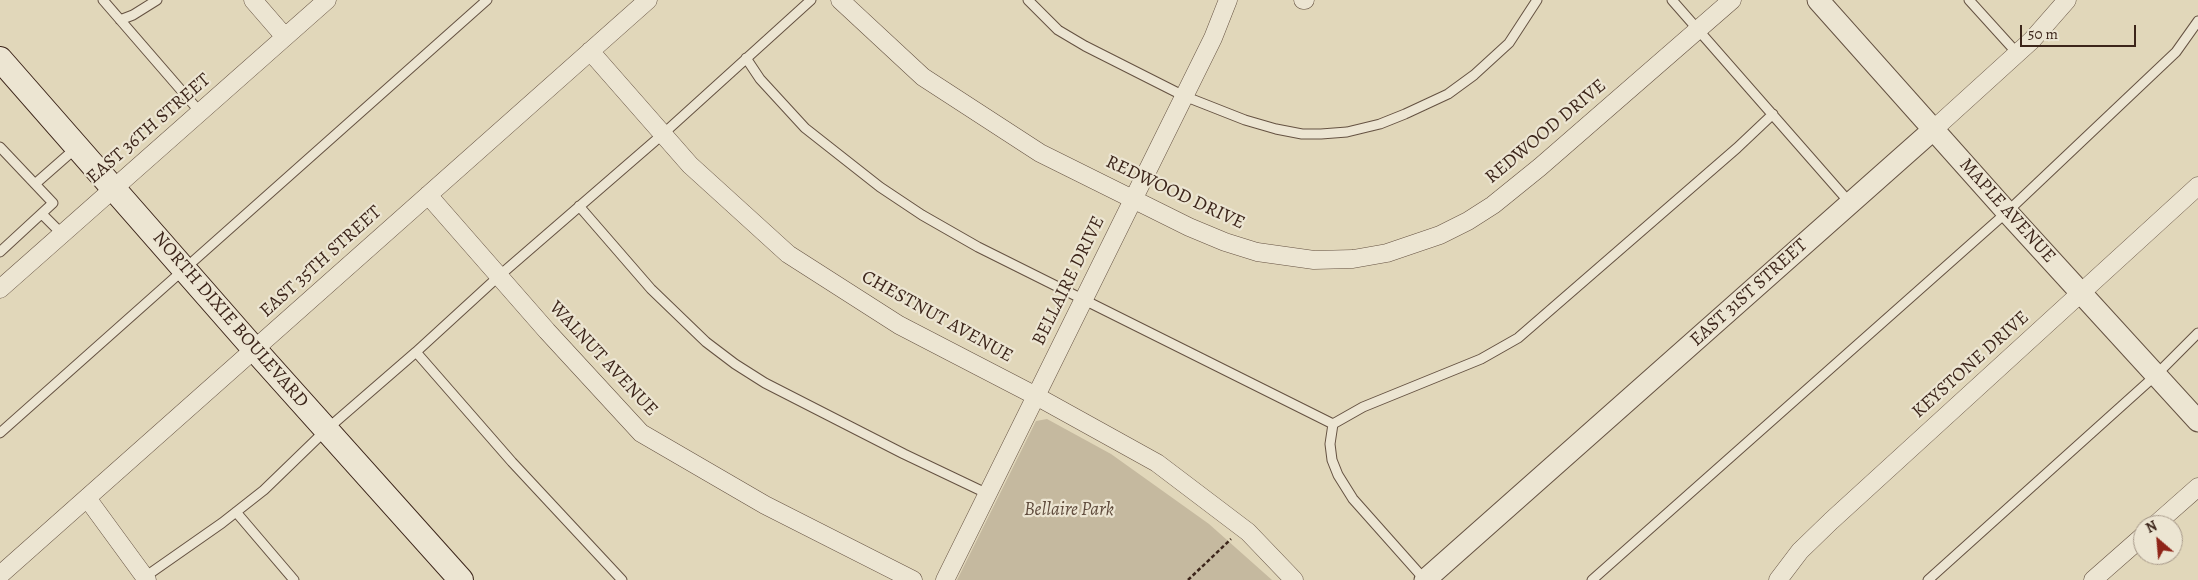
<!DOCTYPE html>
<html>
<head>
<meta charset="utf-8">
<style>
  body { margin:0 }
  #map { position:relative; width:2198px; height:580px; overflow:hidden; background:#e1d7ba; font-family:Alegreya,serif }
  canvas { display:block }
  .north { position:absolute; left:2133px; top:515px; width:50px; height:50px; box-sizing:border-box; background:#ece5d2; border:1px solid #a69888; border-radius:50%; rotate:333deg; font-size:14px; font-weight:700; line-height:20px; text-align:center; color:#3c251a }
  .north::after { content:''; display:block; margin:auto; width:18px; height:22px; background:#8f2418; clip-path:polygon(50% 0,100% 100%,50% 72%,0 100%) }
  .scale { position:absolute; left:2020px; top:25px; width:116px; height:22px; box-sizing:border-box; border:2px solid #3c251a; border-top:0; padding-left:6px; font-size:15px; line-height:18px; white-space:nowrap; color:#3c251a; -webkit-text-stroke:4px #ece5d2; paint-order:stroke }
</style>
</head>
<body>
<div id="map">
<canvas width="2198" height="580"></canvas>
<div class="north">N</div>
<div class="scale">50 m</div>
</div>
<script>
const context = document.querySelector('canvas').getContext('2d');
context.lineJoin = 'round';
function paint(path, color) { context.fillStyle = color; context.fill(path, 'evenodd'); }
const shape = rows => new Path2D(rows.map(r => 'M' + r).join(''));
function trace(path, color, width, dash) { context.strokeStyle = color; context.lineWidth = width; context.lineCap = dash ? 'butt' : 'round'; context.setLineDash(dash || []); context.stroke(path); }
function write(font, color, halo, rows, align = 'center') {
  context.font = font + ' Alegreya,serif'; context.lineWidth = 4.5; context.setLineDash([]); context.textBaseline = 'middle'; context.strokeStyle = halo; context.fillStyle = color; for (const [text, x, y, turn = 0] of rows) {
    context.save(); context.translate(x, y); context.rotate((+turn || 0) * Math.PI / 180); context.textAlign = isNaN(turn) ? turn : align; if (halo) context.strokeText(text, 0, 0); context.fillText(text, 0, 0); context.restore();
  }
}
paint(shape([
  [1047,419,1111,454,1209,524,1272,580,957,580,1036,421]
]), '#c5b99f');
const service = shape([
  [103,0,200,112],
  [1028,0,1058,30,1085,46,1184,96,1245,120,1276,129,1302,134,1321,134,1347,132,1380,124,1405,114,1448,94,1474,75,1509,43,1537,0],
  [1672,0,1850,203],
  [1969,0,2017,53],
  [120,20,133,15,157,0],
  [746,58,760,79,805,128,880,187,922,215,978,247,1333,424],
  [0,147,53,203,0,252],
  [35,184,76,148],
  [579,206,651,289,706,342,735,364,765,383,904,454,988,494],
  [42,214,62,234],
  [416,352,512,462,622,580],
  [0,433,487,0],
  [236,512,294,580],
  [142,579,222,523,264,490,326,430,416,352,499,276,663,134,811,0],
  [1425,580,1353,499,1338,475,1332,460,1330,444,1333,424,1363,407,1481,359,1518,338,1737,148,1773,114],
  [1592,580,2007,212,2176,52,2198,21],
  [1928,580,2156,375,2198,333]
]);
const minor = shape([
  [253,0,285,37],
  [840,0,923,77,1040,153,1189,227,1225,242,1257,252,1314,260,1353,259,1387,253,1440,235,1468,221,1493,205,1540,167,1732,0],
  [1303,0,1305,0],
  [590,51,690,165,788,254,899,325,1036,396,1157,463,1248,532,1294,580],
  [1934,129,2032,40,2067,0],
  [428,195,547,331,641,433,765,505,913,580],
  [0,289,327,0],
  [87,498,147,580],
  [2155,525,2198,487],
  [0,575,648,0],
  [945,580,1213,38,1228,0],
  [1778,580,1800,551,1831,521,2198,186],
  [2093,580,2143,536]
]);
const tertiary = shape([
  [1818,0,2007,212,2198,421],
  [1425,580,1934,129]
]);
const secondary = shape([
  [0,59,255,350,461,580]
]);
trace(service, '#655242', 11);
trace(minor, '#655242', 19);
trace(tertiary, '#655242', 23);
trace(secondary, '#3c251a', 26);
trace(shape([
  [1188,580,1231,539]
]), '#3c251a', 2.5, [4, 2.5]);
trace(service, '#ece5d2', 9);
trace(minor, '#ece5d2', 18);
trace(tertiary, '#ece5d2', 21);
trace(secondary, '#ece5d2', 24);
write('19px', '#3c251a', '#ece5d2', [
  ["EAST 36TH STREET",149,129,-41],
  ["REDWOOD DRIVE",1546,132,-40],
  ["REDWOOD DRIVE",1175,193,25],
  ["MAPLE AVENUE",2007,211,48],
  ["EAST 35TH STREET",321,262,-42],
  ["BELLAIRE DRIVE",1069,281,-64],
  ["EAST 31ST STREET",1749,293,-42],
  ["CHESTNUT AVENUE",937,317,29],
  ["NORTH DIXIE BOULEVARD",230,320,49],
  ["WALNUT AVENUE",603,359,47],
  ["KEYSTONE DRIVE",1971,365,-42]
]);
write('italic 19px', '#5e4a3b', '#ece5d2', [
  ["Bellaire Park",1069,510]
]);
</script>
</body>
</html>
